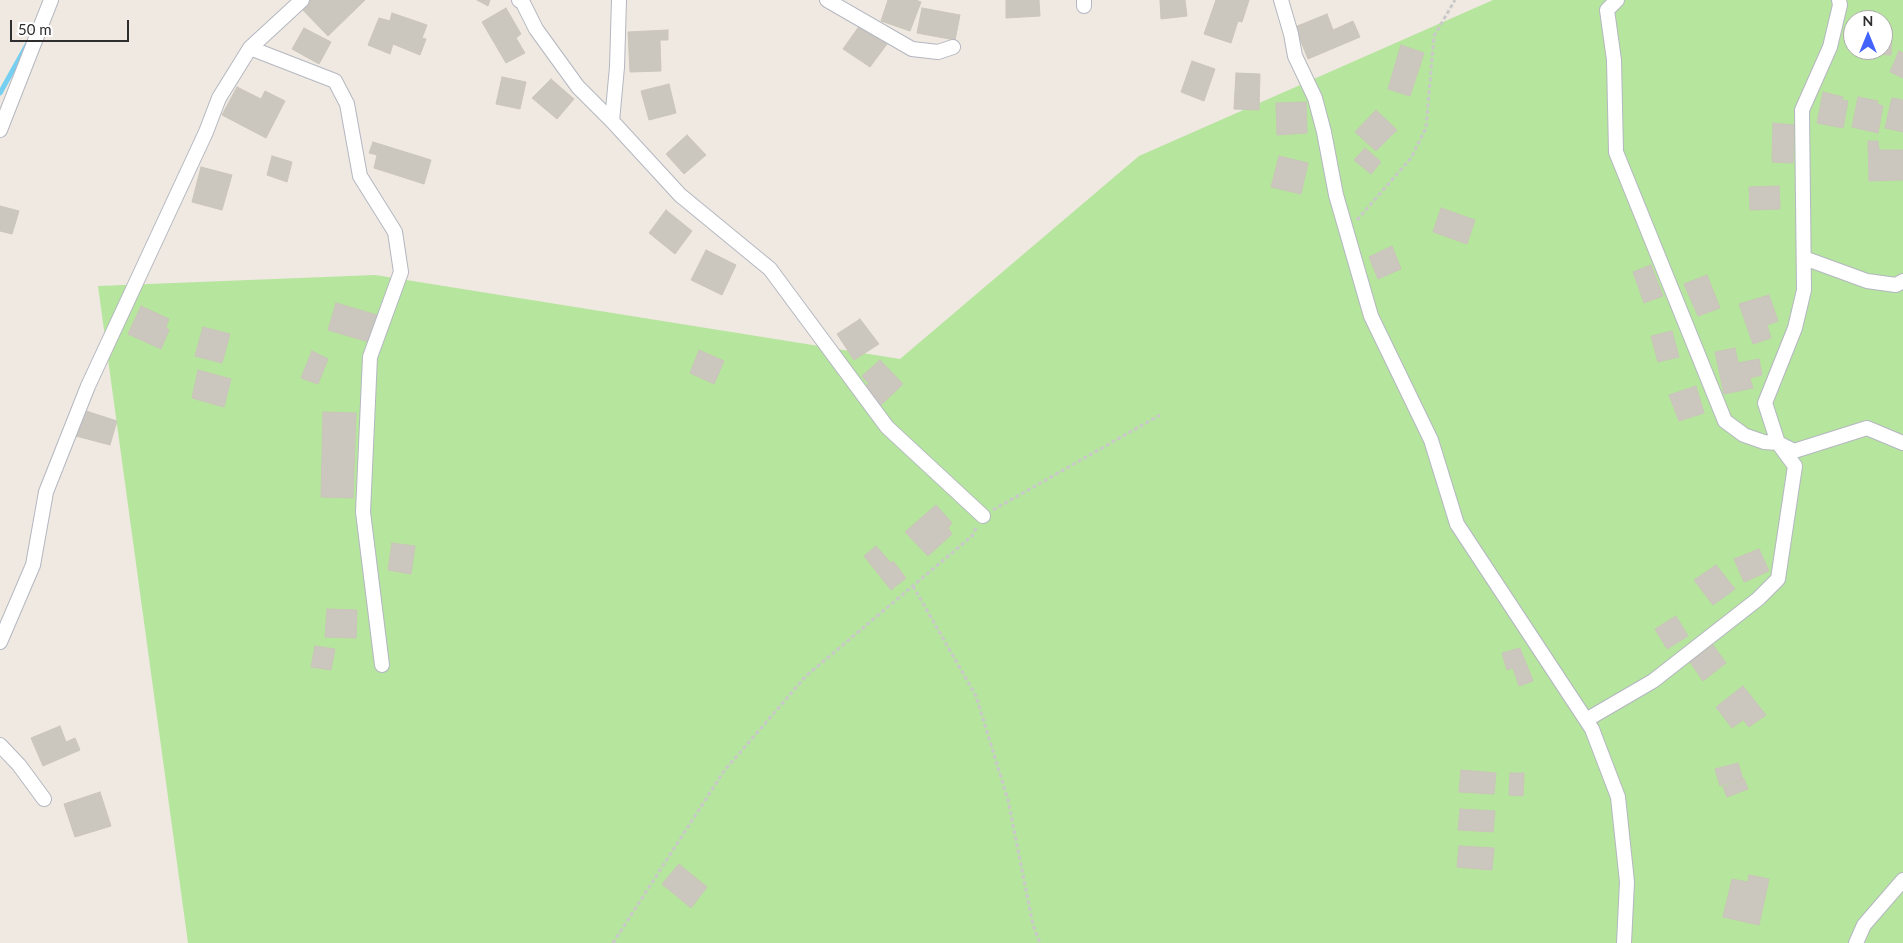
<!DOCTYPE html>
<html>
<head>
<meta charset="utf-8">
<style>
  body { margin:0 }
  #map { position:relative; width:1903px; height:943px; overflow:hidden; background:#efe9e1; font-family:Lato,sans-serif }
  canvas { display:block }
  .north { position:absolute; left:1843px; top:10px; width:50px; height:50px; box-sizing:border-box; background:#fff; border:1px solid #ababab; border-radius:50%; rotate:0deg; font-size:14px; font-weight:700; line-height:20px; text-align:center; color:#2e2e2e }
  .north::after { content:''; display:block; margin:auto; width:18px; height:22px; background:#4264fb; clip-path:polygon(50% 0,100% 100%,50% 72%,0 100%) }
  .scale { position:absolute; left:10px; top:20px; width:119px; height:22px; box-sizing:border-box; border:2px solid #2e2e2e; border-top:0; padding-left:6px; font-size:15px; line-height:18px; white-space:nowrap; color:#2e2e2e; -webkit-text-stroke:4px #fff; paint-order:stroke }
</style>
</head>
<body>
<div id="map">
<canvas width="1903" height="943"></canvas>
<div class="north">N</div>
<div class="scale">50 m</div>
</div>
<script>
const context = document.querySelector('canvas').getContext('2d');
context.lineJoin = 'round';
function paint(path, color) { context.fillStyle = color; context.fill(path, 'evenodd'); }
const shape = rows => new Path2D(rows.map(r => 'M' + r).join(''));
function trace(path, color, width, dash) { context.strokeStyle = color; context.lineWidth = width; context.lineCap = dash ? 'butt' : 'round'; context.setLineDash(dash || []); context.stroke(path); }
paint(shape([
  [1493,0,1903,0,1903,943,188,943,98,286,375,275,900,359,1139,156],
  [1853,20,1883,20,1883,50,1853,50]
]), '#b6e59e');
trace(shape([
  [0,93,28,43]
]), '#75cff0', 5);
const building = shape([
  [307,0,365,0,328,36,300,7,307,0],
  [477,0,490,0,488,6,477,0],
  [888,0,916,0,921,2,910,31,881,21,888,0],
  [1006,0,1039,0,1040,16,1006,18,1006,0],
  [1160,0,1185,0,1187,16,1161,19,1160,0],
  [1216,0,1249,0,1242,22,1238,21,1231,43,1204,34,1216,0],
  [506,8,521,34,516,38,525,53,506,63,482,22,506,8],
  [922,8,960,15,955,40,917,33,922,8],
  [392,13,427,25,422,38,426,39,420,55,393,44,390,54,368,45,379,18,390,21,392,13],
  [1327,14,1333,30,1353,21,1360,37,1308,59,1295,27,1327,14],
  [860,25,887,44,870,67,843,49,860,25],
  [304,28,331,42,319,64,292,49,304,28],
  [1883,28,1892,29,1891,55,1858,53,1858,50,1883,50,1883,28],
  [668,30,668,40,660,40,661,71,630,72,628,32,668,30],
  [1401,45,1424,53,1410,96,1388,89,1401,45],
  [1899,51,1903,53,1903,78,1890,72,1899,51],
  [1192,61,1215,69,1204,101,1181,92,1192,61],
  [1236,73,1260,74,1259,110,1234,109,1236,73],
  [502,77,526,82,520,109,496,104,502,77],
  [551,79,574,99,557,119,532,98,551,79],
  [669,84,676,113,649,120,641,91,669,84],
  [237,87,261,99,265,91,285,101,266,138,222,115,237,87],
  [1823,92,1843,97,1842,100,1848,101,1843,128,1817,123,1823,92],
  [1858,97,1878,101,1877,104,1883,106,1878,133,1852,127,1858,97],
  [1892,98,1903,100,1903,132,1885,128,1892,98],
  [1306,102,1307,133,1277,135,1276,103,1306,102],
  [1376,110,1397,130,1376,151,1355,132,1376,110],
  [1773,123,1794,125,1793,163,1772,162,1773,123],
  [687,135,706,155,684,174,666,154,687,135],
  [1868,141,1878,141,1879,150,1903,150,1903,180,1869,181,1868,141],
  [373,142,431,160,424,184,374,168,377,155,369,153,373,142],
  [1365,148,1381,162,1371,174,1354,160,1365,148],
  [272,156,292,162,287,182,267,175,272,156],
  [1279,156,1308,163,1301,194,1271,187,1279,156],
  [201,167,232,175,222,210,192,202,201,167],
  [1779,186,1780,209,1750,210,1749,187,1779,186],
  [0,206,19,211,12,234,0,231,0,206],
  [1441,208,1475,220,1467,244,1433,232,1441,208],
  [666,210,692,231,675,254,649,233,666,210],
  [1392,246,1401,269,1378,279,1369,257,1392,246],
  [706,250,736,265,722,295,691,280,706,250],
  [1651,265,1663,296,1644,303,1633,272,1651,265],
  [1707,275,1720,308,1698,316,1684,284,1707,275],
  [1769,295,1778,321,1767,325,1771,338,1753,344,1739,304,1769,295],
  [336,303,377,315,369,342,328,330,336,303],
  [141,306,169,319,166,327,169,330,161,349,128,334,141,306],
  [860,319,879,344,854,360,837,334,860,319],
  [203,327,230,334,222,363,195,356,203,327],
  [1672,331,1679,357,1658,362,1651,336,1672,331],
  [1735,348,1738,363,1759,359,1762,375,1750,378,1753,388,1724,394,1715,352,1735,348],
  [699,350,724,361,714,384,690,373,699,350],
  [312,351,328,359,318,384,301,378,312,351],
  [880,360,903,384,880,406,864,387,869,384,862,376,880,360],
  [198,370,231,379,224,407,192,398,198,370],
  [1696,386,1704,413,1679,421,1669,395,1696,386],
  [83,410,117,421,110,445,76,436,83,410],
  [323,412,356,413,353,498,321,497,323,412],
  [936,505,952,523,948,528,952,534,928,556,905,532,936,505],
  [392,543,415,546,411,574,388,570,392,543],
  [876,546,891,563,893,561,906,578,891,590,864,556,876,546],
  [1759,549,1769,571,1744,582,1734,559,1759,549],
  [1716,565,1735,589,1713,605,1694,580,1716,565],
  [327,609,357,610,356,638,325,637,327,609],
  [1676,616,1688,636,1667,649,1655,629,1676,616],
  [1713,645,1726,663,1703,681,1690,662,1713,645],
  [315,646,335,649,331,670,311,667,315,646],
  [1520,648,1533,681,1519,686,1513,668,1507,670,1502,653,1520,648],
  [1743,686,1766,715,1749,727,1743,720,1732,728,1716,707,1743,686],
  [60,726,66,742,75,738,80,750,43,766,31,738,60,726],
  [1738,763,1743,779,1720,786,1715,769,1738,763],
  [1461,770,1496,773,1494,794,1459,792,1461,770],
  [1510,773,1524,773,1523,796,1509,795,1510,773],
  [1744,779,1748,789,1727,797,1723,787,1744,779],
  [100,792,111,826,75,837,64,804,100,792],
  [1460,809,1495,811,1493,832,1458,830,1460,809],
  [1459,846,1494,848,1492,870,1457,867,1459,846],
  [679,864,707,887,691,908,662,884,679,864],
  [1749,875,1769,879,1759,925,1723,917,1732,879,1748,882,1749,875]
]);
paint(building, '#cbc7bf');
trace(building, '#cbc5ba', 1);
const minor = shape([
  [519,0,523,3,536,29,578,87,612,121,680,195,770,269,887,427,983,516],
  [827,0,912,49,938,52,953,47],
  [1084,0,1084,6],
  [1281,0,1291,34,1295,56,1315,98,1324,132,1336,195,1371,316,1431,440,1457,524,1592,729,1618,797,1627,882,1624,943],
  [1839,0,1840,5,1830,47,1802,110,1804,290,1795,328,1765,403,1778,443,1794,451,1867,428,1903,443],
  [250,48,335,81,347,104,360,176,395,232,401,272,370,357,363,512,382,665],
  [612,121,617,67,619,0],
  [0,130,51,0],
  [1804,258,1867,281,1896,285,1903,281],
  [0,642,33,565,46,492,88,386,206,132,219,98,250,48,302,0],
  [1586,720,1653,681,1758,599,1778,579,1795,466,1778,443,1764,442,1744,435,1725,421,1616,152,1614,60,1607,10,1617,0],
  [0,745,19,765,44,799],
  [1856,943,1864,925,1903,880]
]);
trace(minor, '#b4b7c1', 16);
trace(shape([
  [1357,220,1411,158,1426,128,1434,36,1455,0],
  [993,510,1160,415],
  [913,586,976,696,1008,800,1033,925,1040,943],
  [613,943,724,771,806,676,972,536,976,528]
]), '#c9c9c9', 3, [4, 2.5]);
trace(minor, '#fff', 14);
</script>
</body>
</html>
